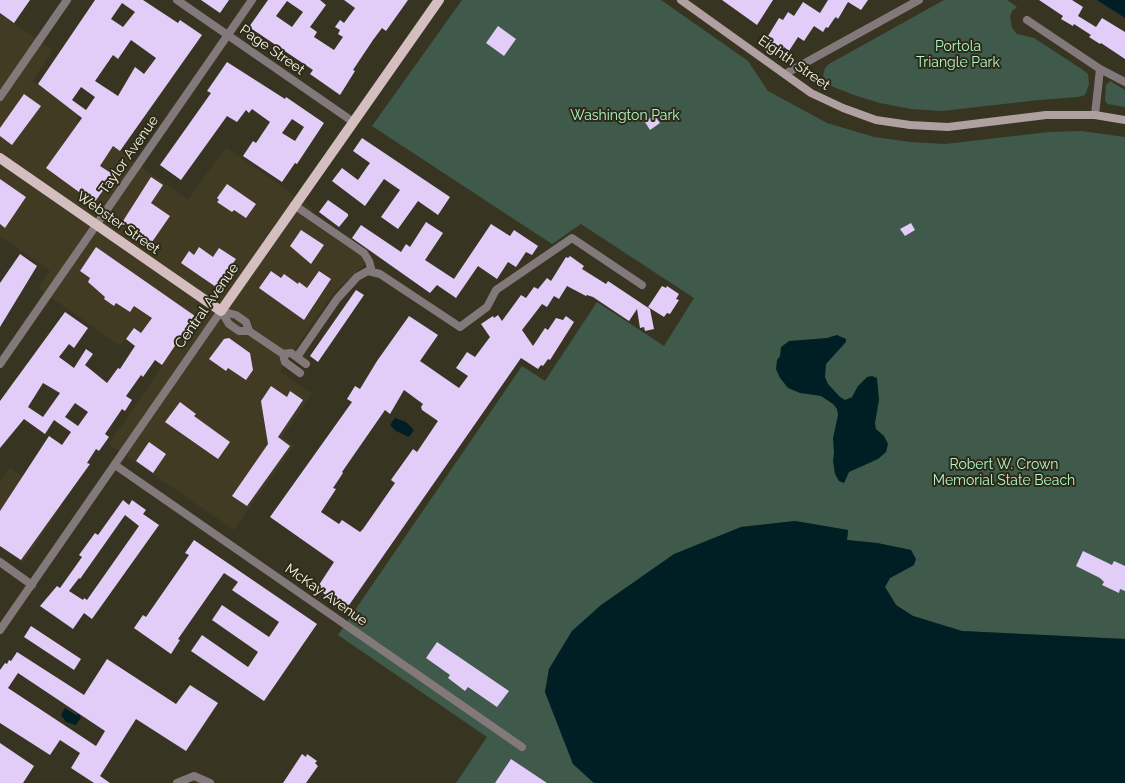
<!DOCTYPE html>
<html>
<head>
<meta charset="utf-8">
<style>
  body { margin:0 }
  canvas { display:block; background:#383422 }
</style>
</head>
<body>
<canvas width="1125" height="783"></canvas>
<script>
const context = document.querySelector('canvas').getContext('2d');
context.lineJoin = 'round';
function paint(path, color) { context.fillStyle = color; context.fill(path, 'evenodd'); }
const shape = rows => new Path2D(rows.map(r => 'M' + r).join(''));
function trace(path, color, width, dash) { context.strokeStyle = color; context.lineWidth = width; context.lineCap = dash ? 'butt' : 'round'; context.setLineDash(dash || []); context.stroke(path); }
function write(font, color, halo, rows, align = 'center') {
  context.font = font + ' Raleway,sans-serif'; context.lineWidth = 4; context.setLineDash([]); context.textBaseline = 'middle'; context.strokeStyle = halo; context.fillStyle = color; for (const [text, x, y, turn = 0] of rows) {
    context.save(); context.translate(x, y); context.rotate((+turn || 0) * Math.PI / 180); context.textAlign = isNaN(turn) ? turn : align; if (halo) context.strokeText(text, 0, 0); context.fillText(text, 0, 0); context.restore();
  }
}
paint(shape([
  [0,14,53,50,32,81,80,115,77,120,188,200,226,147,313,209,306,219,364,258,366,263,333,293,280,371,312,394,282,437,294,445,234,530,109,444,164,364,126,338,120,346,38,288,50,271,0,236],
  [10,468,63,504,23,563,0,547,0,482]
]), '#403b22');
paint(shape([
  [462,0,661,0,748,61,768,91,827,123,874,137,910,142,945,144,1049,132,1081,131,1125,137,1125,639,962,631,913,616,896,605,885,587,890,578,914,565,911,550,877,543,847,540,848,530,795,521,741,527,572,631,549,669,545,692,573,764,594,783,456,783,487,737,338,635,522,366,545,381,597,302,664,346,694,298,581,224,552,244,372,126],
  [944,0,1007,0,1017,7,1012,11,1010,17,1012,28,1017,34,1034,38,1083,70,1088,74,1089,84,1085,95,1078,97,1039,100,942,111,911,109,880,103,854,95,831,86,823,76,825,68,829,64],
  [1110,81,1125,90,1125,107,1108,104,1105,101,1106,85]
]), '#3f5a4a');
paint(shape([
  [1097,0,1125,0,1125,18],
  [837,335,846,339,846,342,826,364,825,377,828,384,840,397,845,400,852,397,858,386,867,377,872,376,877,378,879,400,875,423,876,429,884,436,888,444,886,452,878,459,849,472,844,483,839,481,835,474,833,461,834,453,833,438,838,415,837,409,833,404,821,396,800,393,788,388,780,378,776,369,777,360,780,356,781,347,789,341,827,338],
  [395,418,406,422,414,430,409,437,396,431,390,425],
  [795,521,848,530,847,540,877,543,911,550,916,559,914,565,890,578,885,587,896,605,913,616,962,631,1125,639,1125,783,594,783,573,764,545,692,549,669,572,631,601,605,674,554,741,527],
  [65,708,76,715,79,714,81,718,76,725,66,722,61,715]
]), '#001f24');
paint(shape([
  [0,0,30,0,14,23,0,13],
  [95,0,143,0,178,23,180,20,202,35,120,151,113,146,100,166,114,175,94,203,46,168,82,118,38,84],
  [122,3,135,12,123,27,111,19],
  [131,40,156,58,144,74,135,67,118,96,95,81,113,55,118,59],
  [81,87,95,97,86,110,72,100],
  [201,0,229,0,220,13],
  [268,0,320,0,326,5,310,27,317,32,314,37,334,50,343,37,338,34,340,30,335,27,340,20,344,23,355,8,344,0,408,0,386,31,382,28,373,40,353,70,355,71,340,95,310,74,313,70,249,27],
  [287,1,303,12,292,27,276,16],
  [722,0,773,0,757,25],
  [828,0,868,0,861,10,848,2,838,19,836,17,834,19,828,28,826,27,823,32,814,26,804,41,798,37,789,51,784,47,781,51,770,44,773,40,768,36,779,18,783,20,788,12,794,16,803,2,820,13],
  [1039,0,1072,0,1083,7,1078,16,1096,27,1102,18,1125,32,1125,59,1101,43,1100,44,1089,37,1091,35,1074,24,1073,26,1061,19,1063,16],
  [498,26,516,39,504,56,486,43],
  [227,62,285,99,286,97,324,123,297,164,295,163,282,182,243,156,253,141,256,143,270,122,252,109,249,113,246,110,237,122,227,116,181,180,160,165,211,93,207,91],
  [292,119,304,127,295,141,282,133],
  [24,94,41,106,12,145,0,136,0,128],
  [654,115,660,123,650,130,645,122],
  [362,138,450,197,438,215,418,201,398,229,381,217,400,190,384,179,365,206,332,181,342,168,358,180,367,167,370,163,353,151],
  [151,177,163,185,151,203,170,216,152,242,123,221],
  [0,179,26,197,5,228,0,224],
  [227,184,256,204,246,218,234,210,232,212,217,202,219,200,217,198],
  [328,200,348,214,348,216,339,227,319,212],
  [426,222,443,233,425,260,454,279,491,224,510,236,514,230,538,246,532,255,526,252,516,267,508,262,497,279,478,266,456,298,437,285,430,293,352,238,361,225,401,252,406,244,410,247],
  [911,223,915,230,905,236,900,229],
  [301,230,324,245,311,264,290,246],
  [96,247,195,316,162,365,155,360,143,377,141,375,126,396,132,400,125,411,122,409,105,434,109,437,99,451,96,449,87,463,90,464,21,560,0,546,0,511,49,436,62,445,71,432,54,420,45,434,24,419,0,448,0,401,65,312,88,328,74,348,69,344,59,357,74,368,86,349,93,354,85,365,107,383,118,368,120,369,135,346,126,339,134,328,141,333,152,318,134,306,130,312,116,303,114,306,104,299,105,297,88,282,90,278,80,271],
  [43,383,60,393,43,417,28,407],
  [75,403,88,412,78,426,65,417],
  [199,247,213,257,219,248,236,259,216,287,181,263,189,251,194,255],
  [20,254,37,266,0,327,0,283],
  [570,256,584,266,582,269,606,284,608,281,650,309,654,329,645,331,644,327,640,328,637,309,629,321,593,297,587,295,586,296,567,286,559,299,554,296,547,307,542,304,522,330,533,346,545,328,548,330,556,318,563,320,566,316,574,322,550,360,548,359,543,366,541,365,538,369,521,358,347,608,327,596,317,588,334,562,270,517,352,402,347,399,355,386,360,389,377,361,409,316,438,335,420,361,459,388,468,376,456,368,467,352,475,357,490,337,481,324,493,316,494,318,498,315,502,321,521,295,526,298,534,287,538,289,547,278,551,281,566,257,568,258],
  [404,390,423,404,421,407,422,410,438,421,417,452,413,449,393,477,391,480,395,483,363,529,360,532,342,520,339,524,321,512,336,489,333,488,343,473,342,472,385,410,390,414],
  [271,271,281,278,284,274,298,284,299,282,307,288,319,271,331,279,304,320,259,288],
  [662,286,666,288,667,286,679,294,676,299,679,300,670,314,667,313,664,317,648,307],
  [356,290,364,295,318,362,310,356],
  [229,338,250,353,253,370,246,380,228,368,226,371,209,359,224,339],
  [271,386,287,397,290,391,303,400,278,437,290,446,247,506,232,496,268,444,261,401],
  [180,402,196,414,194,416,230,442,218,459,165,422],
  [149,442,166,454,153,473,136,461],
  [123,500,129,505,132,500,146,510,143,514,159,525,92,619,84,613,73,629,40,606,57,586,60,588,82,557,79,555,95,533,98,535],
  [125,515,139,526,87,600,84,598,83,600,69,591,79,578,80,579],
  [194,540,317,624,264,701,191,651,202,635,248,667,258,652,212,620,222,605,269,637,279,622,232,590,238,582,224,573,178,639,180,640,171,654,134,628,143,615,146,617,189,555,185,553],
  [1083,551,1112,565,1114,561,1125,566,1125,591,1120,589,1119,593,1102,585,1104,582,1100,578,1076,566],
  [31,626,81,659,74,670,24,637],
  [437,642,509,691,497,707,468,687,465,691,448,678,450,675,426,658],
  [17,652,84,695,107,659,176,704,190,685,218,703,186,751,136,719,100,776,110,783,94,783,71,768,80,753,60,740,50,755,0,723,0,670,5,663,7,664,9,660,11,661],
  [18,673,105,731,96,746,8,688],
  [0,743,34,766,23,783,0,783],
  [302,754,306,757,307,754,317,761,315,763,318,766,306,783,283,783],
  [511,759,547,783,495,783]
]), '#e2ccf8');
trace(shape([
  [177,0,352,121],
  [1027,20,1100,69,1125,82],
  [785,74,919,0],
  [1095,115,1100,69],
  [294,205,364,253,369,261,372,272],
  [221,311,236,315,246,322,249,331,283,354,291,353,306,364],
  [221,311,229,324,239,331,249,331],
  [283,354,285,362,300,373],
  [297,357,337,299,357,277,368,271,380,274,460,327,487,307,496,290,572,238,642,285],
  [0,364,252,0],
  [115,465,522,747],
  [0,562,32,585],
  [177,783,194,776,210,783]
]), '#84797a', 8);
trace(shape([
  [0,97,67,0],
  [0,630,221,311]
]), '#84797a', 8);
trace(shape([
  [681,0,811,93,843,108,876,120,910,125,948,127,1046,115,1095,115,1125,120]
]), '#b1a0a2', 8);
trace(shape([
  [0,158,221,311,439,0]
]), '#d4bec0', 10);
write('14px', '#adf8cc', '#2d2a18', [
  ["Portola",958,47],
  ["Triangle Park",958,63],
  ["Washington Park",625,116],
  ["Robert W. Crown",1004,465],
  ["Memorial State Beach",1004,481]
]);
write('14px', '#f6f4e8', '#2d2a18', [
  ["Page Street",272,50,35],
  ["Eighth Street",794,63,35],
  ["Taylor Avenue",129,155,-55],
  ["Webster Street",118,223,35],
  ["Central Avenue",207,306,-55],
  ["McKay Avenue",326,595,35]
]);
</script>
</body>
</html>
